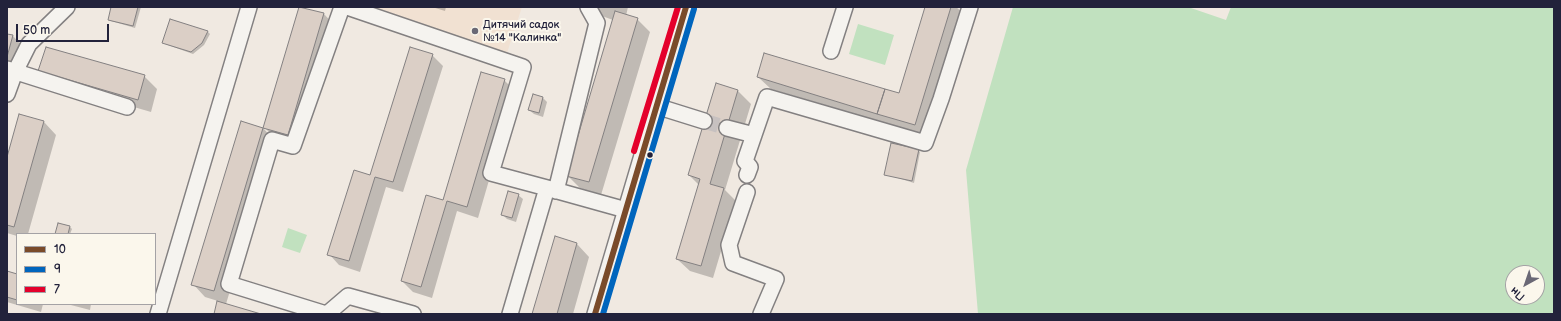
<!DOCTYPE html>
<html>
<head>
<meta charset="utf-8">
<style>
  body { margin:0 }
  #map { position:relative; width:1561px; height:321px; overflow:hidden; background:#f0e9e1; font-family:"Balsamiq Sans",sans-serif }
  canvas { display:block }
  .frame { position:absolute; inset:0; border:8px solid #22223b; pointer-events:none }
  .legend { position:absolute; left:16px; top:233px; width:140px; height:72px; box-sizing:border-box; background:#fbf7ec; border:1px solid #a4a2a5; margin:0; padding:5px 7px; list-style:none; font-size:12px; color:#22223b }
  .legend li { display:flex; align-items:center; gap:8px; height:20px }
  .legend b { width:20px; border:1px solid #a4a2a5 }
  .north { position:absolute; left:1505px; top:265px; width:40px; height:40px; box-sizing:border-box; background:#fbf7ec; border:1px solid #a4a2a5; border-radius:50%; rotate:220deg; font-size:11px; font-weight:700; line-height:16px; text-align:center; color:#22223b }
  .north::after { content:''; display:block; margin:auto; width:14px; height:18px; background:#6a6875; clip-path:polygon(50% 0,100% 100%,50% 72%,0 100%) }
  .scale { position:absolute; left:16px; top:24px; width:93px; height:18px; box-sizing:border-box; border:2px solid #22223b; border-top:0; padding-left:5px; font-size:12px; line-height:14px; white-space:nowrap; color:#22223b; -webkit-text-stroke:3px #fbf7ec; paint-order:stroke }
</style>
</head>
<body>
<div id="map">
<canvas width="1561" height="321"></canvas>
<div class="frame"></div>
<ul class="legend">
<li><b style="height:5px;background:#7a4b2a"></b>10</li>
<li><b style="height:5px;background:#0065bd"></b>9</li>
<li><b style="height:5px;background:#e4002b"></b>7</li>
</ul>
<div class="north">Пн</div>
<div class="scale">50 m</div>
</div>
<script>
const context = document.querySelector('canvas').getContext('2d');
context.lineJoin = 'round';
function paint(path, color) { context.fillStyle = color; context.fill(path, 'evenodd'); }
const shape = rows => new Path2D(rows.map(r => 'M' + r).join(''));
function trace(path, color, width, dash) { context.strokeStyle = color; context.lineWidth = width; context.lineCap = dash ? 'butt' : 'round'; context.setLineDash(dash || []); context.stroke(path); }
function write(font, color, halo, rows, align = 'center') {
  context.font = font + ' "Balsamiq Sans",sans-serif'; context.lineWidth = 4; context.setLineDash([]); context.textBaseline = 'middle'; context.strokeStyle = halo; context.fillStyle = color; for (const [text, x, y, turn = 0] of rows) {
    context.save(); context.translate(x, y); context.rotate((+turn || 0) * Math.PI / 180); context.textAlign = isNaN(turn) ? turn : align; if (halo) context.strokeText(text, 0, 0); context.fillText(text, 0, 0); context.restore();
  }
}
paint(shape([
  [366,7,522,7,506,56]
]), '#f1e1d2');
paint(shape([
  [1013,7,1188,7,1226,20,1231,7,1554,7,1554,314,978,314,966,170],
  [1513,273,1537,273,1537,297,1513,297],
  [858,24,894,35,885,65,849,54],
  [288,228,307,235,300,253,282,247]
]), '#c1e1bf');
paint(shape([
  [112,7,141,7,135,28,111,21,109,19],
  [300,7,324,14,336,27,300,147,277,140,264,127],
  [432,7,446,7,445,11],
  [593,7,628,7,626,16,637,19,650,32,601,195,580,188,567,175,613,20,602,16],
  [926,7,956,7,963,13,926,135,771,89,758,77,899,95],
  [170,20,208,32,210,34,204,45,193,54,165,44,163,42],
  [7,35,13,36,25,49,7,69],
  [432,55,443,66,403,192,386,187,360,272,339,265,329,254],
  [40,71,144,76,157,89,151,112,52,83],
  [504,80,515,91,478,218,457,211,432,298,413,292,402,281],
  [716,84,738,91,751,104,725,190,736,201,713,278,690,271,677,259,699,185,689,175],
  [543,98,547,102,543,117,534,114,529,110],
  [44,122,56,135,28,234,17,234,17,236,7,233,7,161],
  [263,128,275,141,226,304,258,314,215,314,218,301,205,297,193,284],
  [918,150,920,152,914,183,885,174],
  [518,195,523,199,516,222,507,219,502,214],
  [70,227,72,229,70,234,56,234],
  [577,244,589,257,573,314,533,314],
  [7,272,17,275,17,304,43,304,41,312,7,302],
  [67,304,91,304,90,310]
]), '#0003');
const building = shape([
  [111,7,138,7,133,26,108,20,111,7],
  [299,7,324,13,288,135,263,128,299,7],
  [925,7,951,7,915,125,877,114,885,89,899,93,925,7],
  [615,11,638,18,589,182,566,176,615,11],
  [170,19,208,31,202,43,191,52,162,43,170,19],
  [7,34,13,35,7,57,7,34],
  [46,47,145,75,138,100,38,71,46,47],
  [410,47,433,54,393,182,375,177,349,261,327,255,354,170,370,175,410,47],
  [764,53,885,89,877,114,757,77,764,53],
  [481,72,505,79,467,207,447,201,421,287,401,281,426,195,443,200,481,72],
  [716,83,738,90,710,184,724,188,701,266,676,259,700,179,688,175,716,83],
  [533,94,543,97,539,113,528,110,533,94],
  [19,114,44,121,14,227,7,225,7,157,19,114],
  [241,121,263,128,214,291,191,285,241,121],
  [891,143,919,149,912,181,884,175,891,143],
  [508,191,519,194,512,218,501,215,508,191],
  [58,223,70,226,68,234,55,234,58,223],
  [555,236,577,243,557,314,532,314,555,236],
  [7,271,17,274,17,300,7,297,7,271],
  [217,301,261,314,214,314,217,301]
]);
paint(building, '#dbcfc6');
trace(building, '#838081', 1);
trace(shape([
  [704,121,727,128]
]), '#c7c1c0', 15, [15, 8]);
const minor = shape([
  [347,7,523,67,491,173,547,188],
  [831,51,845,7],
  [7,69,127,107],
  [7,94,15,72,29,44,67,7],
  [656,106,704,121],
  [727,128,754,135],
  [747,175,750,167,745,161,767,97,925,143,941,99,970,7],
  [556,191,597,23,588,7],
  [747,192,729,245,733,263,776,279,761,314],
  [158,314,249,7],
  [326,314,229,284,272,140,293,146,342,7],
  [327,314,348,296,413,314],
  [510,314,547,188,626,210],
  [595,314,686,7]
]);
trace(minor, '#838081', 18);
trace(minor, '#f5f3ef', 15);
trace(shape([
  [595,314,686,7]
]), '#7a4b2a', 6);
trace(shape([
  [603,314,694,9]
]), '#0065bd', 6);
trace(shape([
  [634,151,678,7]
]), '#e4002b', 6);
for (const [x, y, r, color] of [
  [475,31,4,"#6a6875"],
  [650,155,3.5,"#22223b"]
]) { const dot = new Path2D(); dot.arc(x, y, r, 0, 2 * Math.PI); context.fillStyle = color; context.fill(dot); trace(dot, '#fbf7ec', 1.5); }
write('11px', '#22223b', '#fbf7ec', [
  ["Дитячий садок",483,25],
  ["№14 \"Калинка\"",483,38]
], 'left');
</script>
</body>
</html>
